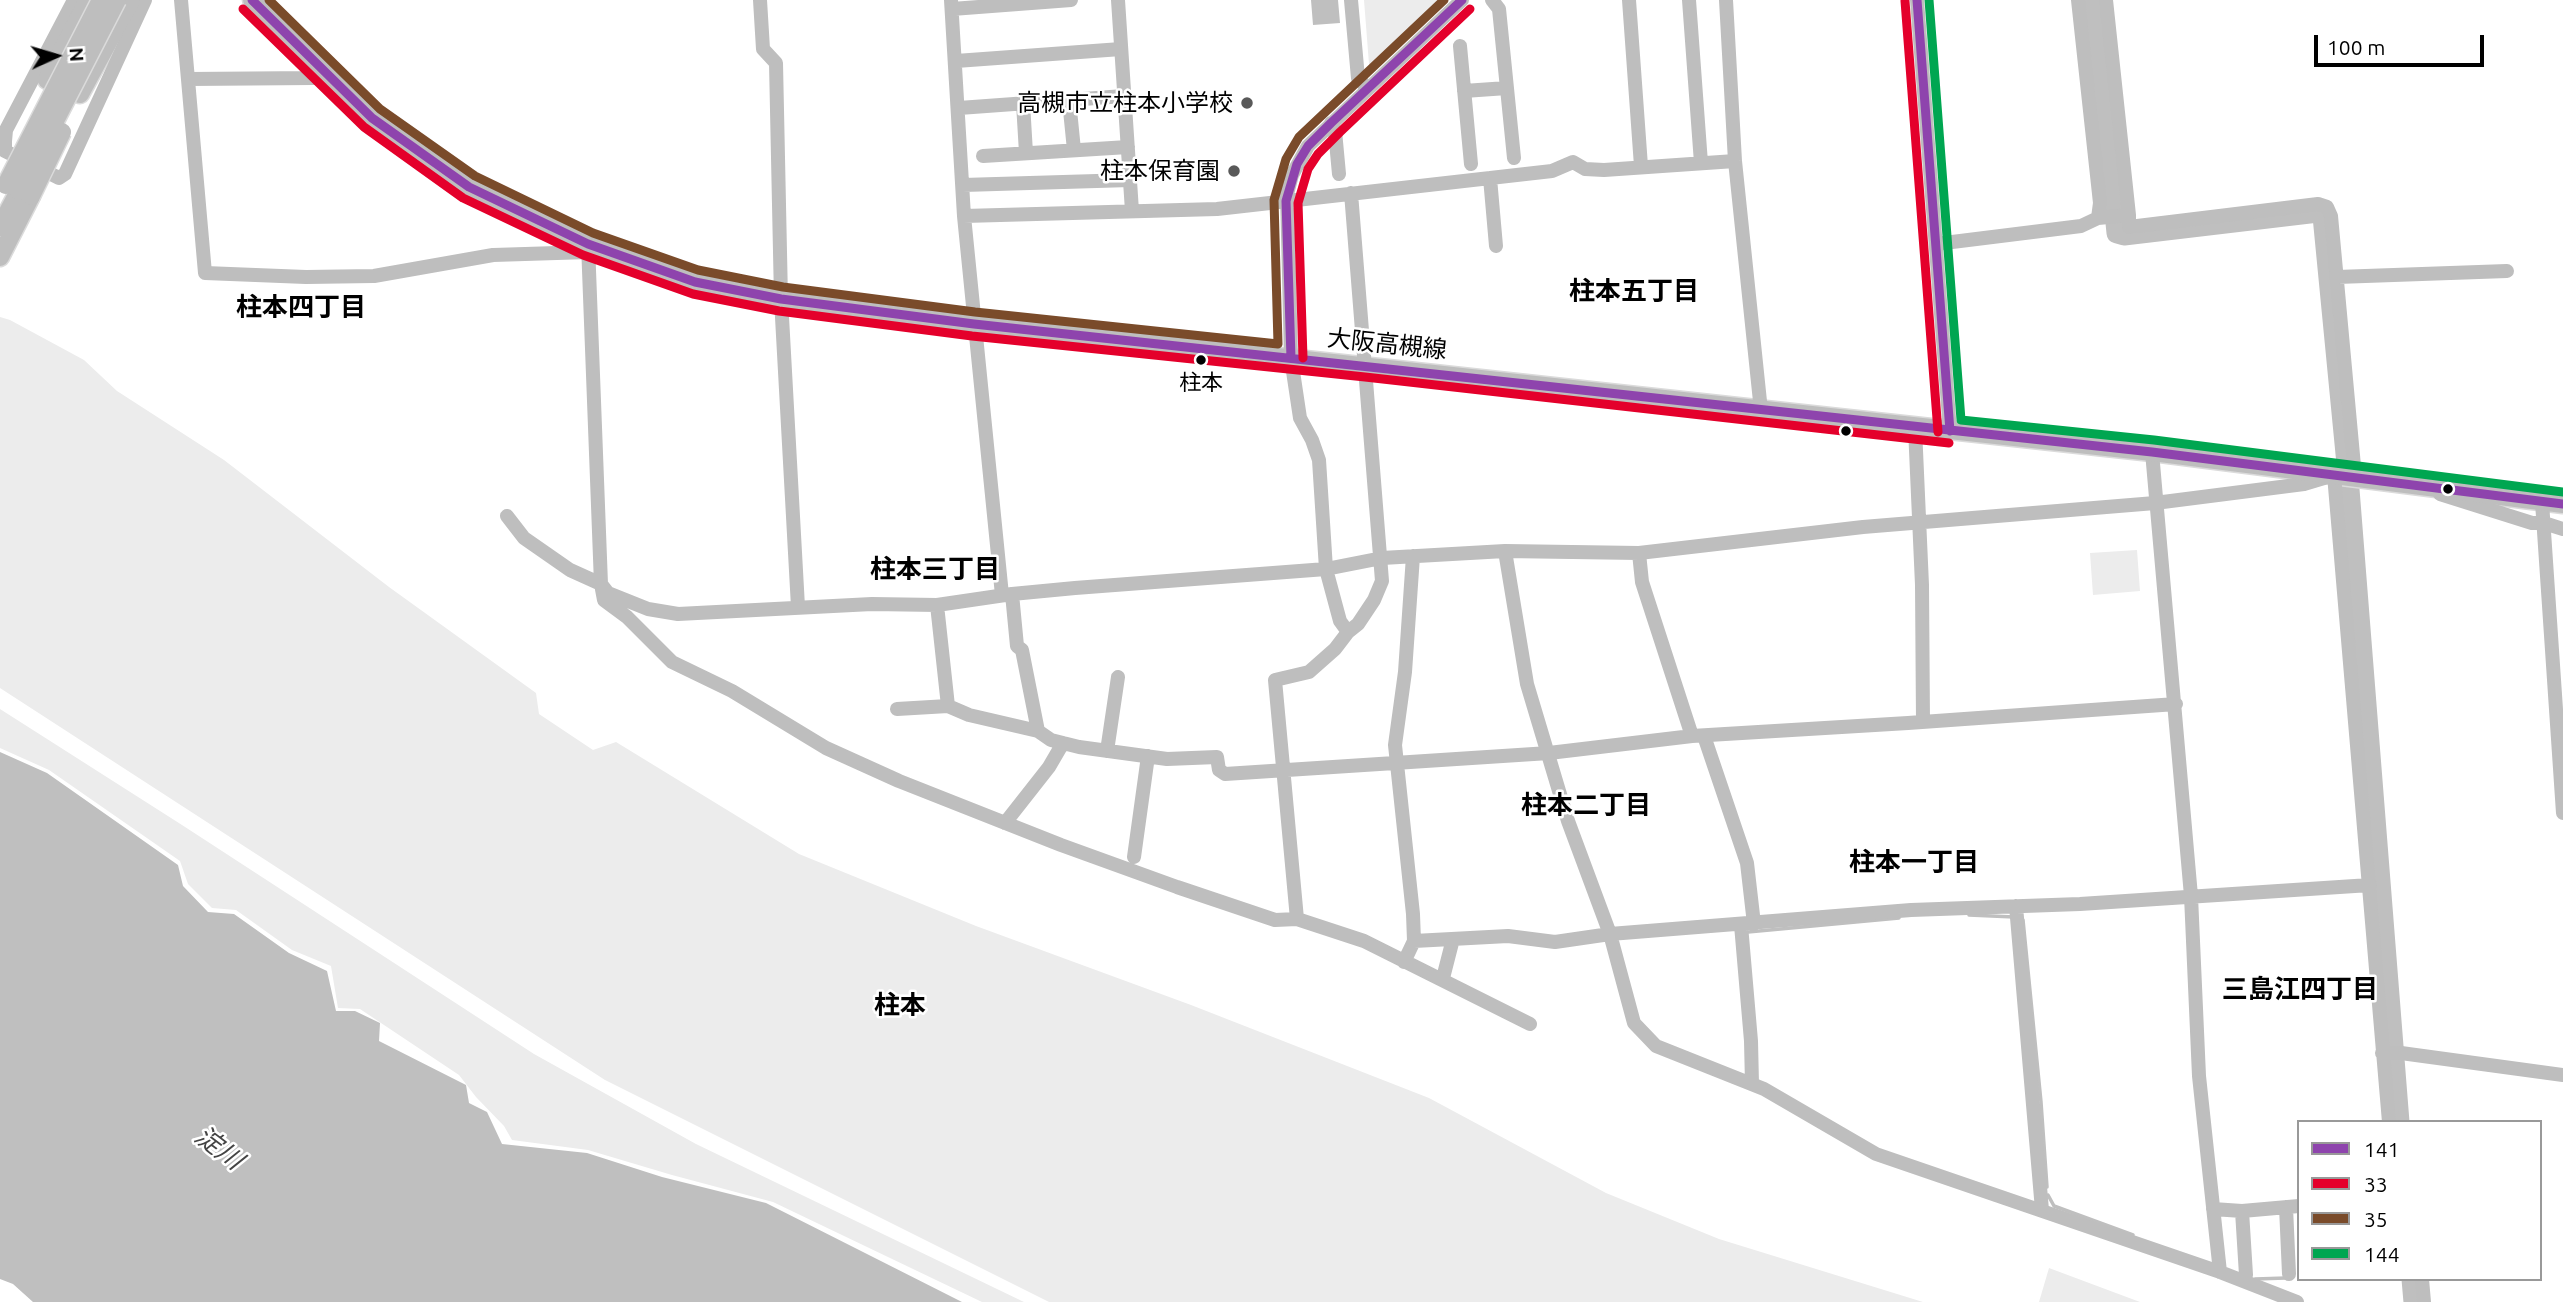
<!DOCTYPE html>
<html>
<head>
<meta charset="utf-8">
<style>
  body { margin:0 }
  #map { position:relative; width:2563px; height:1302px; overflow:hidden; background:#fff; font-family:Ubuntu,sans-serif }
  canvas { display:block }
  .legend { position:absolute; left:2297px; top:1120px; width:245px; height:161px; box-sizing:border-box; background:#fff; border:2px solid #999; margin:0; padding:9px 12px; list-style:none; font-size:21px; color:#000 }
  .legend li { display:flex; align-items:center; gap:14px; height:35px }
  .legend b { width:35px; border:2px solid #999 }
  .north { position:absolute; left:21px; top:21px; width:70px; height:70px; -webkit-text-stroke:5px #fff; paint-order:stroke; rotate:86deg; font-size:19px; font-weight:700; line-height:28px; text-align:center; color:#000 }
  .north::after { content:''; display:block; margin:auto; width:24px; height:32px; background:#000; clip-path:polygon(50% 0,100% 100%,50% 72%,0 100%) }
  .scale { position:absolute; left:2314px; top:35px; width:170px; height:32px; box-sizing:border-box; border:4px solid #000; border-top:0; padding-left:9px; font-size:21px; line-height:24px; white-space:nowrap; color:#000; -webkit-text-stroke:5px #fff; paint-order:stroke }
</style>
</head>
<body>
<div id="map">
<canvas width="2563" height="1302"></canvas>
<ul class="legend">
<li><b style="height:9px;background:#8e44ad"></b>141</li>
<li><b style="height:9px;background:#e4002b"></b>33</li>
<li><b style="height:9px;background:#7a4b2a"></b>35</li>
<li><b style="height:9px;background:#00a651"></b>144</li>
</ul>
<div class="north">N</div>
<div class="scale">100 m</div>
</div>
<script>
const context = document.querySelector('canvas').getContext('2d');
context.lineJoin = 'round';
function paint(path, color) { context.fillStyle = color; context.fill(path, 'evenodd'); }
const shape = rows => new Path2D(rows.map(r => 'M' + r).join(''));
function trace(path, color, width, dash) { context.strokeStyle = color; context.lineWidth = width; context.lineCap = dash ? 'butt' : 'round'; context.setLineDash(dash || []); context.stroke(path); }
function write(font, color, halo, rows, align = 'center') {
  context.font = font + ' Ubuntu,"Noto Sans JP",sans-serif'; context.lineWidth = 5; context.setLineDash([]); context.textBaseline = 'middle'; context.strokeStyle = halo; context.fillStyle = color; for (const [text, x, y, turn = 0] of rows) {
    context.save(); context.translate(x, y); context.rotate((+turn || 0) * Math.PI / 180); context.textAlign = isNaN(turn) ? turn : align; if (halo) context.strokeText(text, 0, 0); context.fillText(text, 0, 0); context.restore();
  }
}
paint(shape([
  [1364,0,1447,0,1376,66,1369,64],
  [0,317,10,320,84,360,117,391,224,460,389,587,536,693,539,714,593,750,616,742,799,854,976,926,1191,1005,1429,1098,1606,1193,1719,1239,1923,1302,1049,1302,605,1080,0,688],
  [2137,550,2140,591,2093,595,2090,553],
  [0,709,182,825,534,1054,696,1144,1024,1302,982,1302,773,1202,672,1175,588,1150,512,1140,504,1126,476,1097,459,1075,360,1009,338,1008,331,966,292,950,236,910,212,908,188,884,180,861,49,770,0,748],
  [2049,1268,2140,1302,2039,1302]
]), '#ececec');
paint(shape([
  [1311,0,1338,0,1340,23,1313,25],
  [0,752,47,773,178,865,183,886,208,912,234,914,289,953,327,971,336,1011,355,1011,380,1023,379,1041,466,1085,469,1103,487,1112,502,1144,587,1153,662,1177,766,1203,962,1302,33,1302,13,1284,0,1279]
]), '#bfbfbf');
trace(shape([
  [1969,915,2014,917],
  [2023,920,2041,1102,2047,1187],
  [1748,932,1899,918],
  [2048,1195,2054,1206,2133,1235],
  [2255,1279,2286,1278]
]), '#bfbfbf', 3.5);
trace(shape([
  [2094,0,2117,233,2124,235,2318,212,2323,216,2347,464,2399,1122],
  [2412,1279,2414,1302]
]), '#bfbfbf', 21);
const major = shape([
  [252,0,372,118,469,187,588,244,695,282,781,299,974,324,2152,452,2563,504],
  [47,80,88,0],
  [80,94,131,0],
  [0,227,19,191],
  [0,257,31,196]
]);
trace(major, '#dbdbdb', 21);
trace(shape([
  [74,0,6,130,5,141,5,151,59,178,65,174,145,0],
  [181,0,205,273,306,277,374,276,493,255,589,252],
  [760,0,763,49,776,63,781,299,798,607],
  [951,0,964,216,1002,595],
  [1118,0,1132,211],
  [1351,0,1358,78,1367,88],
  [1492,0,1499,9,1514,158],
  [1629,0,1641,166],
  [1689,0,1701,163],
  [1726,0,1735,161,1761,411],
  [1917,0,1950,431],
  [2078,0,2100,203,2098,218],
  [2106,0,2129,215],
  [952,9,1071,0],
  [1460,46,1471,164],
  [956,61,1121,49],
  [189,79,313,78,327,74],
  [1464,91,1507,88],
  [1069,100,1074,150],
  [1023,103,1026,153],
  [959,108,1124,96],
  [1331,123,1335,131,1339,174],
  [983,156,1128,147],
  [1490,178,1496,246],
  [963,185,1130,180],
  [964,216,1217,209,1552,171,1573,162,1585,169,1604,170,1735,161],
  [588,244,601,584,604,600,627,617,672,662,732,691,826,748,899,781,1061,845,1177,887,1275,920,1297,919,1364,941,1530,1024],
  [1936,244,2081,226,2098,218,2129,215,2129,227,2318,204,2327,207,2331,216,2355,477],
  [2337,277,2507,271],
  [1915,428,1922,585,1923,722],
  [2152,452,2191,896,2199,1076,2220,1272],
  [2440,494,2532,523,2544,523,2563,529],
  [2542,502,2563,813],
  [507,516,524,538,570,570,601,584,608,593,648,609,678,614,872,604,937,605,1012,594,1075,588,1326,569,1382,558,1505,551,1527,684,1568,821,1610,934,1634,1023,1656,1046,1764,1089,1876,1154,2220,1272,2297,1302],
  [1505,551,1639,553,1863,527,2155,503,2304,484,2334,475,2389,1122],
  [1639,553,1642,582,1692,736],
  [1012,594,1017,646,1022,650,1038,731,1051,740,1079,747,1167,759,1217,757,1219,770,1225,774,1549,753,1692,736,1908,723,2176,704],
  [937,605,948,706],
  [1348,632,1340,621,1326,569,1319,460,1312,440,1300,418,1291,358,1287,194,1292,175,1308,146,1462,0],
  [897,709,948,706,969,715,1038,731],
  [1704,736,1747,863,1754,924],
  [1107,751,1118,677],
  [1005,823,1049,767,1063,743],
  [1134,857,1148,756],
  [2016,906,2042,1210],
  [1297,919,1275,680,1309,672,1335,649,1348,632,1358,624,1374,600,1382,581,1351,193],
  [1741,925,1751,1041,1752,1084],
  [1414,941,1508,936,1555,942,1610,934,1911,910,2080,904,2370,885],
  [1404,962,1414,941,1413,914,1395,745,1405,672,1413,556],
  [1443,978,1453,939],
  [2382,1053,2401,1053,2563,1075],
  [2286,1207,2289,1274],
  [2213,1209,2242,1211,2299,1206],
  [2242,1211,2246,1275],
  [2422,1279,2424,1302]
]), '#bebebe', 14);
trace(major, '#bebebe', 18);
const majorBridge = shape([
  [6,185,101,0],
  [19,191,117,0],
  [31,196,62,132]
]);
trace(majorBridge, '#dbdbdb', 21, []);
trace(majorBridge, '#bebebe', 18);
trace(shape([
  [252,0,372,118,469,187,588,244,695,282,781,299,974,324,2152,452,2563,504],
  [1917,0,1950,431],
  [1291,358,1286,201,1297,164,1308,146,1331,123,1462,0]
]), '#8e44ad', 9);
trace(shape([
  [1905,1,1938,432],
  [243,9,364,127,463,198,583,255,693,294,779,311,972,336,1365,377,1949,443],
  [1303,358,1298,203,1308,169,1318,154,1340,132,1470,9]
]), '#e4002b', 9);
trace(shape([
  [269,0,380,109,475,176,593,233,698,270,783,287,975,312,1278,344,1274,200,1286,159,1299,137,1444,0]
]), '#7a4b2a', 9);
trace(shape([
  [1929,0,1961,420,2154,440,2563,492]
]), '#00a651', 9);
for (const [x, y, r, color] of [
  [1247,103,7,"#595959"],
  [1234,171,7,"#595959"],
  [1201,360,6,"#000"],
  [1846,431,6,"#000"],
  [2448,489,6,"#000"]
]) { const dot = new Path2D(); dot.arc(x, y, r, 0, 2 * Math.PI); context.fillStyle = color; context.fill(dot); trace(dot, '#fff', 2.5); }
write('22px', '#000', '#fff', [
  ["柱本",1201,383]
]);
write('24px', '#000', '#fff', [
  ["高槻市立柱本小学校",1233,103],
  ["柱本保育園",1220,171]
], 'right');
write('24px', '#000', '#fff', [
  ["大阪高槻線",1387,344,6]
]);
write('bold 26px', '#000', '#fff', [
  ["柱本五丁目",1634,291],
  ["柱本四丁目",301,307],
  ["柱本三丁目",935,569],
  ["柱本二丁目",1586,805],
  ["柱本一丁目",1914,862],
  ["三島江四丁目",2300,989],
  ["柱本",900,1005]
]);
write('italic 26px', '#444', '#fff', [
  ["淀川",219,1148,37]
]);
</script>
</body>
</html>
